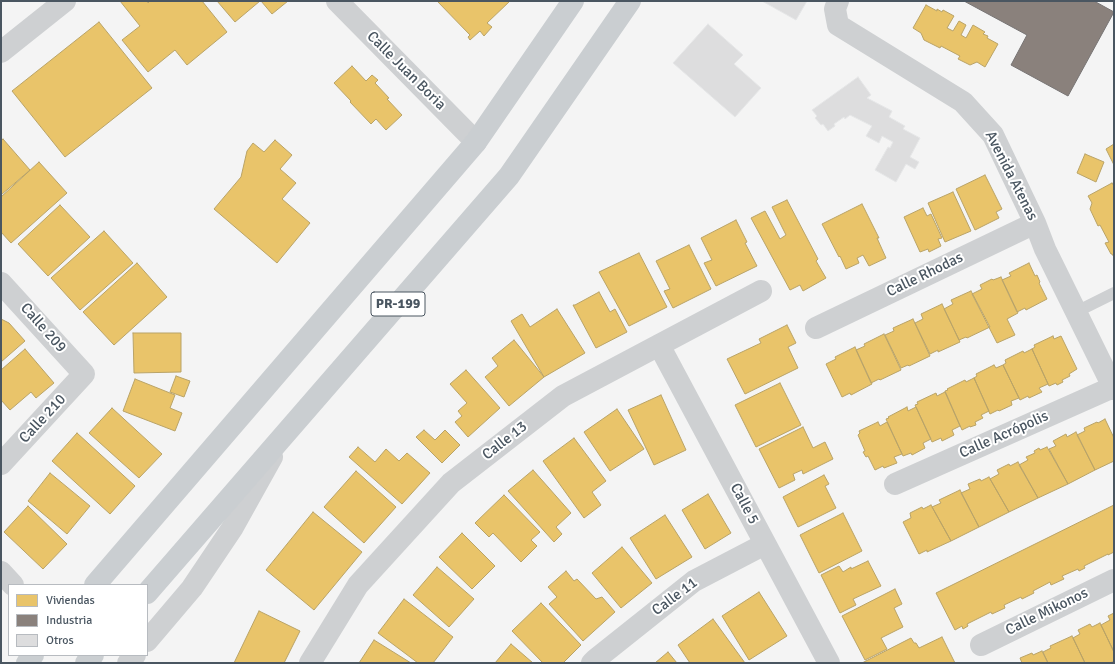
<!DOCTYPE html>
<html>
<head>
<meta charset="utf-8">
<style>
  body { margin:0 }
  #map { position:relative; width:1115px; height:664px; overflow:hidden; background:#f4f4f4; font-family:Signika,sans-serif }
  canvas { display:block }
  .frame { position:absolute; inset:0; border:2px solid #4a5661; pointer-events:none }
  .legend { position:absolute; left:8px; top:584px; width:140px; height:72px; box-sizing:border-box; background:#fff; border:1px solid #b7bbc0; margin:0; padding:5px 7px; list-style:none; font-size:12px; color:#4a5661 }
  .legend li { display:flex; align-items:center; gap:8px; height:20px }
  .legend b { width:20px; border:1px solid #b7bbc0 }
</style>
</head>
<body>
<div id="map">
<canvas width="1115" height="664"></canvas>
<div class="frame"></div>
<ul class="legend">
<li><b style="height:11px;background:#e9c46a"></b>Viviendas</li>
<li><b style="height:11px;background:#8a817c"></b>Industria</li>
<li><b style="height:11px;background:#ddddde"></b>Otros</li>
</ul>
</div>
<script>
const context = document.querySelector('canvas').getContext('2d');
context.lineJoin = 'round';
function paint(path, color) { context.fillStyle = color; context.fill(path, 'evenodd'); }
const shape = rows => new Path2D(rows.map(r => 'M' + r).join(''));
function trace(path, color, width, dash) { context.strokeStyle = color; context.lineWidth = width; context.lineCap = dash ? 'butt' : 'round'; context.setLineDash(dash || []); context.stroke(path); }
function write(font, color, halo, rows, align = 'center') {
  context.font = font + ' Signika,sans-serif'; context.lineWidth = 4; context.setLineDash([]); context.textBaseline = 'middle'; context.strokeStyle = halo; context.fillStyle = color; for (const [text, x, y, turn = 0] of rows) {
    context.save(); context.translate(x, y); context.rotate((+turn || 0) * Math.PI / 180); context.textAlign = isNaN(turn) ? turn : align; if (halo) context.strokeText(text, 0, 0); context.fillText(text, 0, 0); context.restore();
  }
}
const homes = shape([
  [120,1,147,1,148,3,150,1,202,1,227,32,187,65,175,50,148,72,122,40,140,26,120,1],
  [217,1,260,1,235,22,217,1],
  [261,1,288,1,272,14,261,1],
  [437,1,510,1,487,23,492,27,484,36,480,31,470,40,468,37,470,35,437,1],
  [926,5,937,11,937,9,942,12,943,10,954,16,947,28,953,31,959,21,966,25,961,35,966,38,973,25,985,32,983,34,988,36,987,38,998,44,985,67,977,62,970,65,958,59,960,56,941,46,940,48,924,40,921,33,913,28,926,5],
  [99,22,152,88,65,157,12,91,99,22],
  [352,66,366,81,372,75,378,80,375,83,389,98,387,99,402,115,386,130,376,119,371,124,350,102,351,101,334,83,352,66],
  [3,139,30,170,1,195,1,141,3,139],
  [275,140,292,155,280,169,296,183,282,199,310,223,277,263,214,209,241,177,247,151,253,143,264,152,275,140],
  [1114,144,1114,165,1106,149,1114,144],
  [1085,154,1104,162,1096,182,1077,173,1085,154],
  [39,162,67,193,11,243,1,232,1,197,39,162],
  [985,175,1002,209,996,212,999,218,975,230,956,189,985,175],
  [1112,183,1114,186,1114,257,1112,254,1111,254,1105,243,1109,242,1100,225,1098,226,1090,209,1092,203,1088,196,1112,183],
  [953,192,971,231,945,242,928,203,953,192],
  [787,200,818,259,816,261,826,278,803,291,800,285,790,290,751,218,765,211,780,239,786,235,772,207,787,200],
  [862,204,879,238,877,238,886,258,869,266,863,255,857,258,859,263,846,269,840,256,839,257,822,224,862,204],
  [60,205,90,237,48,276,18,244,60,205],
  [923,208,927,216,931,214,942,238,938,239,941,246,929,252,928,249,920,252,904,217,923,208],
  [736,220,747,242,745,243,757,266,716,286,704,263,712,260,701,238,736,220],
  [104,231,133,263,80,310,51,278,104,231],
  [689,245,711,289,673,308,664,291,670,289,656,261,689,245],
  [639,253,667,307,629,326,599,272,639,253],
  [137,263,167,297,114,345,83,312,137,263],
  [1029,263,1035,276,1037,275,1040,282,1039,283,1047,299,1026,310,1025,308,1017,312,1002,280,1011,276,1009,273,1029,263],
  [1001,277,1018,313,1007,319,1015,335,997,343,972,294,982,289,980,285,992,279,993,280,1001,277],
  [971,291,990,327,967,338,966,337,959,340,944,309,953,304,951,300,971,291],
  [599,292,610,312,615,309,627,332,596,348,573,305,575,305,599,292],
  [942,304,960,342,938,352,938,350,930,354,915,323,923,319,921,314,942,304],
  [557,309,585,353,544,377,511,321,522,314,530,327,557,309],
  [1,319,9,323,25,341,1,362,1,319],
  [913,319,930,356,909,366,908,365,901,368,885,335,894,331,893,328,913,319],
  [787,325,796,343,788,347,798,368,745,394,727,359,761,343,759,339,787,325],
  [133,333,181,333,181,372,134,373,133,333],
  [884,334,901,370,880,380,879,379,871,383,856,350,865,346,864,344,884,334],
  [1053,336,1054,339,1061,336,1077,369,1069,374,1070,376,1062,380,1063,382,1057,385,1056,383,1049,386,1032,349,1035,347,1034,345,1053,336],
  [514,340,544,377,509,406,485,377,498,366,492,358,514,340],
  [855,347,872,384,851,395,850,393,842,397,826,364,836,359,835,357,855,347],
  [25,349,54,383,36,398,31,392,10,410,1,400,1,370,25,349],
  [1032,349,1048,384,1039,388,1042,392,1029,398,1028,396,1020,400,1003,365,1006,363,1005,360,1023,351,1024,353,1032,349],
  [994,365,996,368,1003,365,1019,398,1011,401,1012,405,999,411,998,410,990,414,974,378,977,376,976,374,994,365],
  [466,370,500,408,468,437,455,422,462,416,458,411,467,403,450,384,466,370],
  [176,376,190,381,184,397,170,392,176,376],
  [974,378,989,411,981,415,983,418,975,422,976,425,970,427,970,426,962,430,945,391,948,390,947,389,965,380,966,382,974,378],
  [135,379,175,395,170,408,182,413,175,431,123,411,135,379],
  [780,383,801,425,756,447,735,405,780,383],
  [945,392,960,426,952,430,954,435,942,441,941,438,932,442,915,405,918,404,917,402,936,393,937,396,945,392],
  [661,395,686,450,654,465,628,410,661,395],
  [907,407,908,411,916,407,931,439,923,443,925,448,912,455,911,453,903,456,886,419,889,418,888,417,907,407],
  [112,408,162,454,139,478,89,433,112,408],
  [617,409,644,449,610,471,584,432,617,409],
  [1105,419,1114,438,1114,461,1095,470,1077,435,1085,431,1084,428,1097,422,1098,423,1105,419],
  [878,422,880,426,887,422,902,454,894,457,897,463,884,468,883,466,875,470,868,456,866,457,863,452,865,451,858,435,860,433,859,431,878,422],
  [803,427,813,448,825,442,833,459,803,474,802,470,793,474,795,480,779,488,759,449,803,427],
  [424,430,435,440,445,430,460,445,442,463,416,437,424,430],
  [1076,432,1095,470,1068,484,1049,449,1056,446,1053,441,1066,434,1067,437,1076,432],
  [77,433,135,486,110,514,52,461,77,433],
  [574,438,606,481,592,492,601,505,584,518,543,461,574,438],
  [358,447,375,462,386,449,399,461,407,453,430,473,402,504,349,457,358,447],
  [1047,447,1068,484,1038,498,1019,465,1028,460,1026,457,1035,453,1034,451,1039,448,1040,450,1047,447],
  [1018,462,1038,498,1009,512,990,479,999,474,997,470,1009,464,1010,466,1018,462],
  [533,470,571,513,556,527,562,534,554,542,508,491,533,470],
  [356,471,396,507,364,543,324,507,356,471],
  [50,473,90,506,67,534,28,501,50,473],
  [824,475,829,484,825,486,836,508,798,527,783,497,824,475],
  [989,477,1009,512,979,527,961,493,970,489,968,484,980,479,981,481,989,477],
  [960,490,979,527,951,541,932,507,941,503,939,500,960,490],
  [708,494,731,533,705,549,682,510,708,494],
  [504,495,540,532,531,540,537,546,521,562,493,533,489,537,475,523,504,495],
  [931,505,951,541,927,552,927,550,919,554,903,522,911,518,910,513,922,507,923,509,931,505],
  [1114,505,1114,552,1108,555,1108,554,1084,566,1085,568,1079,571,1078,569,1062,576,1064,579,1051,585,1050,582,1033,591,1034,593,1022,599,1021,597,1004,605,1005,608,992,614,991,612,967,624,968,626,963,629,962,626,955,630,936,593,1114,505],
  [28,506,67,544,43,569,4,532,28,506],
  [313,512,362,552,314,610,266,570,313,512],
  [843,513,862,551,819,573,800,535,843,513],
  [665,515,692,557,656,579,630,538,665,515],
  [462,533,495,566,472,589,439,557,462,533],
  [622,547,652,583,621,608,592,573,622,547],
  [868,561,881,586,853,599,856,605,840,613,821,575,839,566,843,572,851,567,851,569,868,561],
  [437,567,474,599,449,627,413,595,437,567],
  [566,571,574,581,577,579,596,599,602,597,615,612,583,641,549,604,557,597,548,587,566,571],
  [895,589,902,604,894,608,903,627,881,638,887,649,865,660,842,616,895,589],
  [759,592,787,636,749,660,722,616,759,592],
  [404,599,453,637,433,663,418,663,378,633,404,599],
  [541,603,581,645,563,663,543,663,512,631,541,603],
  [259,611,300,631,284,663,234,663,259,611],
  [1114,613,1114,652,1101,625,1110,620,1108,616,1114,613],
  [713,619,745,663,690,663,678,645,713,619],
  [1100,623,1114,652,1114,661,1110,663,1085,663,1073,638,1080,634,1078,630,1090,624,1092,627,1100,623],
  [1072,636,1085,663,1048,663,1043,652,1051,648,1050,646,1072,636],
  [942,637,955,663,862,663,911,638,914,643,916,643,919,648,942,637],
  [374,640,411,663,359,663,374,640],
  [511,644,533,663,495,663,511,644],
  [1042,651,1048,663,1022,663,1020,658,1032,653,1033,655,1042,651],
  [668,652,677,663,655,663,668,652]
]);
paint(homes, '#e9c46a');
trace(homes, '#b9a367', 1);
const industry = shape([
  [964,1,1094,1,1114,12,1068,96,1011,65,1027,35,964,1]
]);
paint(industry, '#8a817c');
trace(industry, '#777474', 1);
const building = shape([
  [762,1,807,1,796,20,762,1],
  [708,24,743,55,734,64,761,88,735,117,673,63,708,24],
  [858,77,871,95,867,98,892,111,889,117,905,126,903,129,920,138,910,157,919,162,915,169,906,164,896,182,875,170,888,147,890,148,893,142,882,136,879,143,866,136,872,126,850,115,845,119,844,117,834,124,835,126,828,131,823,124,821,125,815,118,817,116,812,110,858,77]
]);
paint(building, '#ddddde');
trace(building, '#e5e6e7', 1);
trace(shape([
  [1076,312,1114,293]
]), '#ced0d2', 12);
trace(shape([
  [337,1,476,142],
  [838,1,835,9,838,25,963,102,993,135,1035,223,1045,249,1114,389],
  [1,52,65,1],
  [1,283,84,374,1,464],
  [816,328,1035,223],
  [659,345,829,663],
  [895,484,1113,387],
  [1,572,13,585],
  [147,641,192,588,233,527,272,457],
  [981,645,1114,580],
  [128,663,135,655],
  [310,663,358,585,451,483,563,396,761,291],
  [592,663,596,659,694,581,765,544]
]), '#ced0d2', 22);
trace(shape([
  [95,585,476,142,573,1],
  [147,593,509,176,630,1],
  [27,663,33,655],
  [86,663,93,655]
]), '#caced1', 22);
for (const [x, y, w] of [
  [398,304,54]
]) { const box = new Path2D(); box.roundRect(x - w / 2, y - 12, w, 24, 3); context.fillStyle = '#fff'; context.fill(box); trace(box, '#4a5661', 1); }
write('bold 14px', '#4a5661', null, [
  ["PR-199",398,304]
]);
write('15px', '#4a5661', '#fff', [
  ["Calle Juan Boria",406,71,45],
  ["Avenida Atenas",1011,176,63],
  ["Calle Rhodas",925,275,-26],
  ["Calle 209",43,328,48],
  ["Calle 210",43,419,-47],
  ["Calle Acrópolis",1004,435,-24],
  ["Calle 13",505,441,-38],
  ["Calle 5",744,504,62],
  ["Calle 11",675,597,-37],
  ["Calle Mikonos",1047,612,-26]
]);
</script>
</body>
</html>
